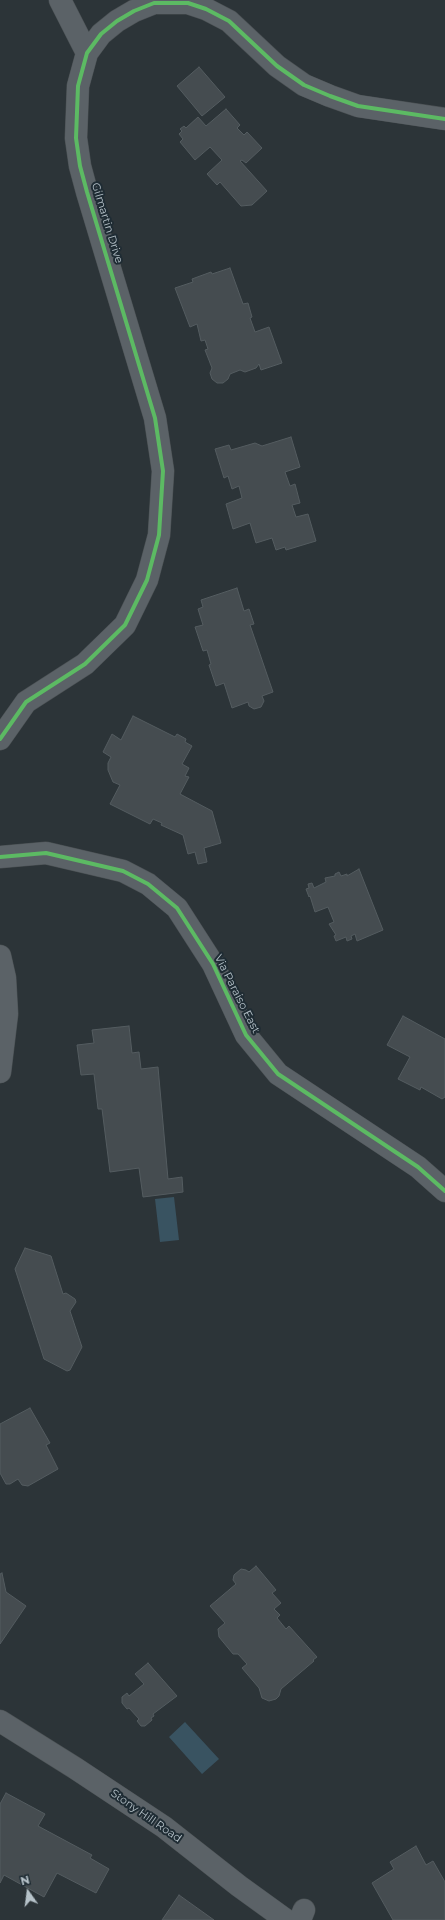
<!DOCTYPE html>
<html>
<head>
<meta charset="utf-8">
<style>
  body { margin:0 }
  #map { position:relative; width:445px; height:1920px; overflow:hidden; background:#2c3438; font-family:Montserrat,sans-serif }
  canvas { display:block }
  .north { position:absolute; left:8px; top:1872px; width:40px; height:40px; -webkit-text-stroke:3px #1f2c34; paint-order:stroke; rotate:346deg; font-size:11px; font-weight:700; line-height:16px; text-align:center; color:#b6c2c9 }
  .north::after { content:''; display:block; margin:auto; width:14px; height:18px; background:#b6c2c9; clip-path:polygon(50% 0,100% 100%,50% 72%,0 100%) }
</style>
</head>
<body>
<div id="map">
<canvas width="445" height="1920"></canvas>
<div class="north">N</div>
</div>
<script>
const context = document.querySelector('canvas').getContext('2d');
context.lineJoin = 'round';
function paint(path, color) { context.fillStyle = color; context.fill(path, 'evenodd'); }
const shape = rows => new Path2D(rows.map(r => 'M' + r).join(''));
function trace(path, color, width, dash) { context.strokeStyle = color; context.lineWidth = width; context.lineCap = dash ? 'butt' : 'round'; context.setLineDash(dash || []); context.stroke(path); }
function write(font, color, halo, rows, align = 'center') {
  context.font = font + ' Montserrat,sans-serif'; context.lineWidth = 4; context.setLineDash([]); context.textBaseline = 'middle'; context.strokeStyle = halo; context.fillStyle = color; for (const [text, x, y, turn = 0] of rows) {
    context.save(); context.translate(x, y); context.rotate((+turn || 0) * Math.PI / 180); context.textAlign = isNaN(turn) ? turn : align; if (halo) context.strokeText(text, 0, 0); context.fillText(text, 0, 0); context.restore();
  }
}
paint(shape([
  [174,1197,179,1240,160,1242,155,1199],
  [185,1722,219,1759,202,1774,169,1737]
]), '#395361');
const building = shape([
  [199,67,225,97,202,116,177,86,199,67],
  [226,109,240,125,237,128,244,135,247,132,262,148,246,163,242,160,240,161,267,191,252,205,241,206,220,182,217,185,207,174,222,160,210,147,195,160,180,142,183,139,179,134,182,131,180,129,184,126,186,128,198,117,206,126,226,109],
  [230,268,243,304,248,303,252,317,250,318,255,332,269,327,282,363,261,370,259,364,256,368,245,372,240,370,230,374,228,379,223,383,217,383,212,379,210,373,212,368,205,350,208,349,205,340,201,341,197,324,190,327,175,288,193,282,192,279,211,272,212,274,230,268],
  [291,437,300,467,285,472,290,486,295,484,300,503,292,505,296,517,308,514,316,541,286,550,285,547,276,550,272,538,256,543,250,523,233,529,226,504,242,498,239,486,232,489,228,476,224,478,215,449,229,445,231,450,255,443,262,446,291,437],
  [237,588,244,611,249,609,254,624,250,625,273,692,262,696,264,701,261,707,254,709,249,706,248,702,232,708,224,683,216,686,209,665,211,664,207,650,203,651,195,627,203,625,198,609,203,607,201,600,237,588],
  [133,716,175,737,177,734,186,739,185,742,192,746,182,764,189,768,185,776,189,777,180,794,212,811,221,843,204,848,207,862,198,864,195,852,188,854,183,835,161,825,162,823,153,819,150,824,110,804,120,785,113,782,108,770,108,763,111,757,103,752,112,734,121,740,133,716],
  [359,869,383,930,357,941,355,934,351,936,352,939,347,941,346,937,336,941,334,936,336,935,329,924,334,922,328,907,315,912,310,896,309,897,306,889,309,888,308,884,312,883,314,888,326,882,325,878,335,876,335,874,339,872,341,876,347,874,347,876,359,869],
  [403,1016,445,1039,445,1097,442,1099,421,1087,420,1090,398,1079,410,1057,387,1045,403,1016],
  [129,1026,132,1053,139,1052,141,1069,158,1067,168,1179,182,1177,183,1192,143,1197,139,1168,110,1172,102,1109,98,1109,94,1074,81,1075,77,1045,94,1043,92,1030,129,1026],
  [25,1248,51,1256,63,1294,66,1293,75,1299,76,1302,70,1311,82,1347,70,1370,67,1371,44,1359,15,1269,25,1248],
  [30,1408,50,1443,46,1445,58,1469,28,1486,22,1485,18,1479,10,1484,6,1484,0,1473,0,1424,30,1408],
  [256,1566,276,1590,272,1593,281,1603,274,1609,280,1615,277,1618,286,1629,289,1626,317,1657,313,1660,314,1661,281,1689,279,1696,276,1699,269,1701,262,1698,259,1688,242,1668,247,1664,238,1654,233,1654,219,1637,218,1629,225,1623,210,1606,236,1584,233,1580,234,1575,241,1569,246,1570,249,1572,256,1566],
  [2,1573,6,1592,26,1606,0,1644,0,1574,2,1573],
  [148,1663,177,1696,153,1714,154,1716,151,1718,152,1720,145,1726,141,1726,137,1721,139,1719,129,1708,127,1709,122,1703,122,1697,127,1693,129,1696,144,1684,135,1674,148,1663],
  [6,1793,45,1814,38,1826,92,1855,90,1858,109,1869,96,1893,57,1873,44,1897,4,1875,0,1883,0,1804,6,1793],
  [416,1846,426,1865,433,1861,445,1882,445,1920,393,1920,372,1883,394,1869,390,1862,416,1846],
  [179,1895,214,1920,162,1920,179,1895]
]);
paint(building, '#454c50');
trace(building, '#545c60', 1);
const minor = shape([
  [60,0,87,53],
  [0,739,26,702,85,664,125,625,147,580,159,535,163,471,155,418,87,192,80,166,76,138,78,86,87,53,101,34,117,21,134,11,154,3,188,3,206,9,229,21,277,66,304,85,330,96,358,106,445,119],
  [0,857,46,853,123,871,148,884,177,908,213,964,246,1035,278,1074,418,1167,445,1191],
  [0,956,5,978,7,1014,0,1072],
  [0,1721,75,1768,164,1827,239,1886,286,1920],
  [300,1920,304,1910]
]);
trace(minor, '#4a5053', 23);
trace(minor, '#5b6267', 22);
trace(shape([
  [0,739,26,702,85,664,125,625,147,580,159,535,163,471,155,418,87,192,80,166,76,138,78,86,87,53,101,34,117,21,134,11,154,3,188,3,206,9,229,21,277,66,304,85,330,96,358,106,445,119],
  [0,857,46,853,123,871,148,884,177,908,213,964,246,1035,278,1074,418,1167,445,1191]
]), '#5cba63', 4);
write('11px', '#b6c2c9', '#1f2c34', [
  ["Gilmartin Drive",107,223,73],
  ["Via Paraiso East",237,994,63],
  ["Stony Hill Road",146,1816,35]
]);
</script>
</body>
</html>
